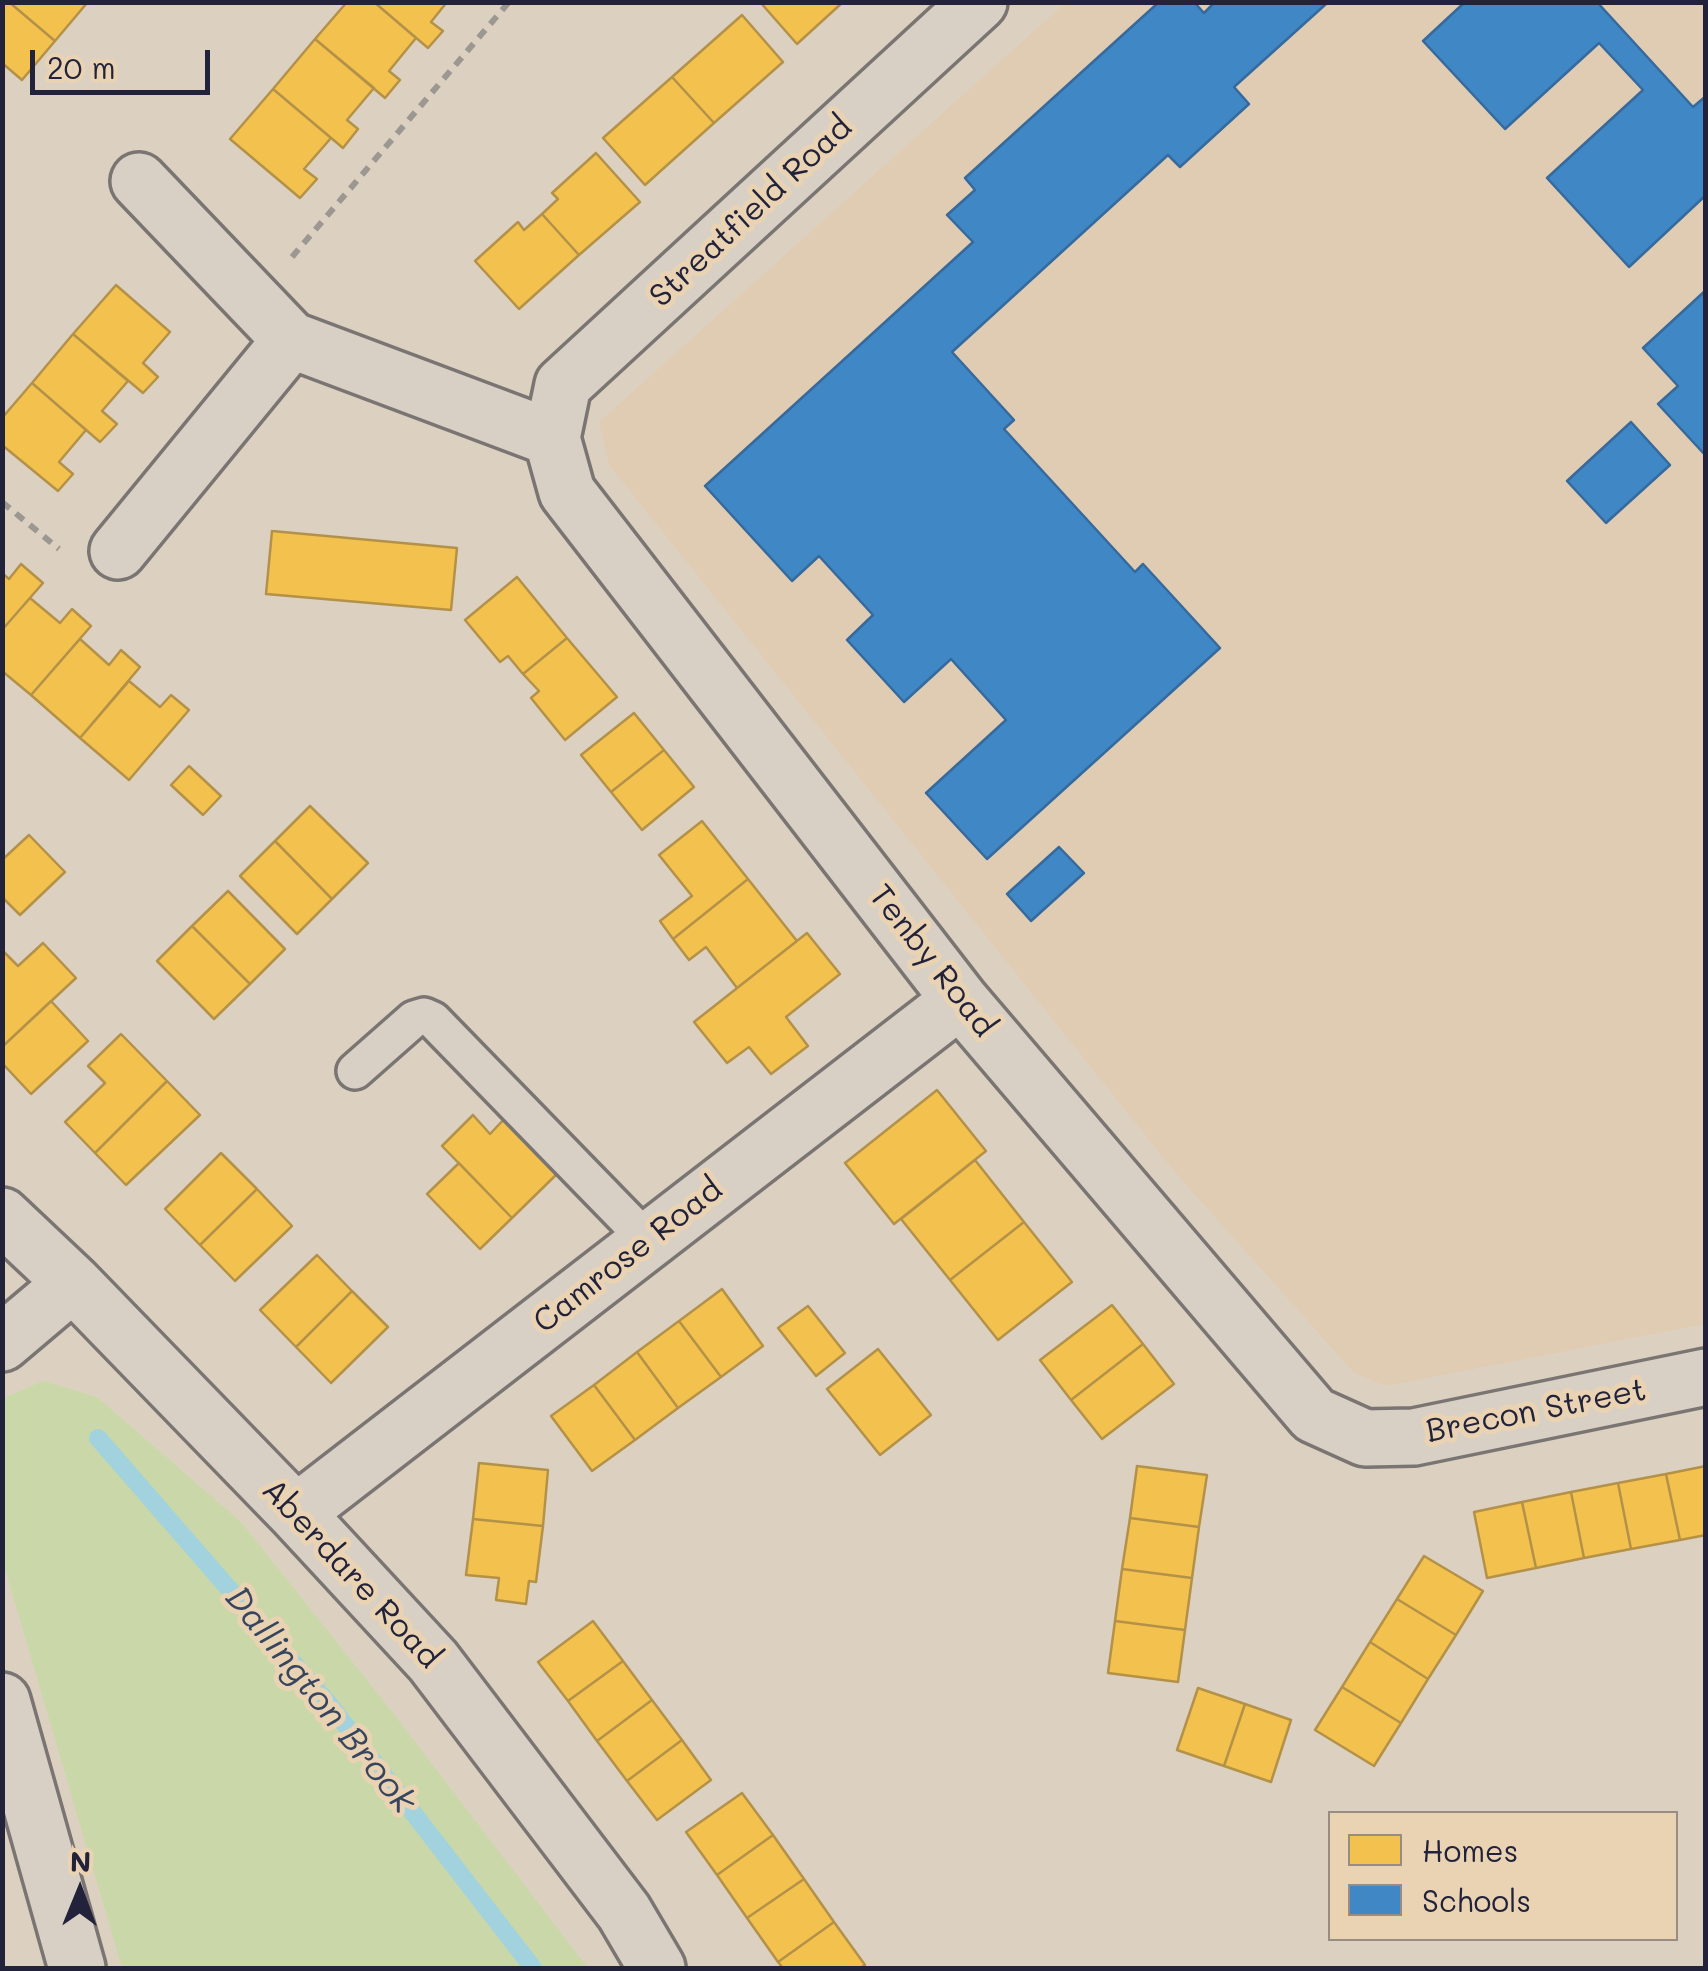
<!DOCTYPE html>
<html>
<head>
<meta charset="utf-8">
<style>
  body { margin:0 }
  #map { position:relative; width:1708px; height:1971px; overflow:hidden; background:#dcd1c0; font-family:Mali,sans-serif }
  canvas { display:block }
  .frame { position:absolute; inset:0; border:5px solid #22223b; pointer-events:none }
  .legend { position:absolute; left:1328px; top:1811px; width:350px; height:130px; box-sizing:border-box; background:#e9d3b3; border:2px solid #998c83; margin:0; padding:12px 18px; list-style:none; font-size:30px; color:#22223b }
  .legend li { display:flex; align-items:center; gap:20px; height:50px }
  .legend b { width:50px; border:2px solid #998c83 }
  .north { position:absolute; left:30px; top:1841px; width:100px; height:100px; -webkit-text-stroke:8px #e9d3b3; paint-order:stroke; rotate:1deg; font-size:28px; font-weight:700; line-height:40px; text-align:center; color:#22223b }
  .north::after { content:''; display:block; margin:auto; width:35px; height:45px; background:#22223b; clip-path:polygon(50% 0,100% 100%,50% 72%,0 100%) }
  .scale { position:absolute; left:30px; top:50px; width:180px; height:45px; box-sizing:border-box; border:5px solid #22223b; border-top:0; padding-left:12px; font-size:30px; line-height:35px; white-space:nowrap; color:#22223b; -webkit-text-stroke:8px #e9d3b3; paint-order:stroke }
</style>
</head>
<body>
<div id="map">
<canvas width="1708" height="1971"></canvas>
<div class="frame"></div>
<ul class="legend">
<li><b style="height:28px;background:#f2c14e"></b>Homes</li>
<li><b style="height:28px;background:#3f88c5"></b>Schools</li>
</ul>
<div class="north">N</div>
<div class="scale">20 m</div>
</div>
<script>
const context = document.querySelector('canvas').getContext('2d');
context.lineJoin = 'round';
function paint(path, color) { context.fillStyle = color; context.fill(path, 'evenodd'); }
const shape = rows => new Path2D(rows.map(r => 'M' + r).join(''));
function trace(path, color, width, dash) { context.strokeStyle = color; context.lineWidth = width; context.lineCap = dash ? 'butt' : 'round'; context.setLineDash(dash || []); context.stroke(path); }
function write(font, color, halo, rows, align = 'center') {
  context.font = font + ' Mali,sans-serif'; context.lineWidth = 10; context.setLineDash([]); context.textBaseline = 'middle'; context.strokeStyle = halo; context.fillStyle = color; for (const [text, x, y, turn = 0] of rows) {
    context.save(); context.translate(x, y); context.rotate((+turn || 0) * Math.PI / 180); context.textAlign = isNaN(turn) ? turn : align; if (halo) context.strokeText(text, 0, 0); context.fillText(text, 0, 0); context.restore();
  }
}
paint(shape([
  [1065,3,1705,3,1705,1324,1386,1386,1354,1373,1173,1170,609,465,599,422]
]), '#dfccb3');
paint(shape([
  [43,1381,97,1397,241,1522,383,1700,588,1968,122,1968,3,1562,3,1398]
]), '#cad8a9');
const homes = shape([
  [2,2,9,2,55,41,22,80,2,63,2,2],
  [9,2,87,2,87,3,55,41,9,2],
  [347,2,374,2,416,38,389,71,400,80,385,98,315,39,347,2],
  [374,2,447,2,431,22,443,31,428,48,374,2],
  [760,2,843,2,797,44,760,2],
  [742,15,783,62,714,123,672,77,742,15],
  [315,39,374,88,347,120,358,129,343,148,273,89,315,39],
  [672,77,714,123,645,185,603,138,672,77],
  [273,89,331,138,304,169,317,179,300,198,230,139,273,89],
  [596,153,640,202,579,255,542,214,558,199,552,193,596,153],
  [542,214,579,255,519,309,475,261,518,222,524,230,542,214],
  [116,285,170,332,143,363,158,377,143,393,73,334,116,285],
  [73,334,128,381,102,411,117,424,100,442,32,383,73,334],
  [32,383,86,430,59,462,73,474,58,491,2,445,2,418,32,383],
  [272,531,457,548,451,610,266,594,272,531],
  [21,564,43,583,2,630,2,573,9,579,21,564],
  [517,577,567,638,523,674,508,656,500,662,465,620,517,577],
  [30,598,60,623,72,609,91,626,31,695,2,671,2,630,30,598],
  [567,638,617,697,565,740,531,698,539,691,523,674,567,638],
  [80,639,109,665,121,650,140,667,80,738,31,695,80,639],
  [129,681,160,707,171,695,189,710,129,780,80,738,129,681],
  [634,713,664,750,611,792,581,755,634,713],
  [664,750,694,787,642,830,611,792,664,750],
  [189,766,221,796,203,815,171,785,189,766],
  [310,806,368,863,332,899,275,841,310,806],
  [702,821,748,879,673,939,660,921,692,896,659,855,702,821],
  [29,835,65,872,20,915,2,897,2,860,29,835],
  [275,841,332,899,297,934,240,876,275,841],
  [748,879,797,941,737,988,706,947,689,960,673,939,748,879],
  [228,891,285,949,250,984,192,926,228,891],
  [192,926,250,984,214,1019,157,961,192,926],
  [807,933,840,974,786,1017,808,1046,771,1074,749,1047,727,1063,694,1022,807,933],
  [43,943,76,978,2,1047,2,950,18,966,43,943],
  [51,1001,88,1041,31,1094,2,1063,2,1047,51,1001],
  [121,1034,167,1081,95,1153,65,1122,105,1083,88,1066,121,1034],
  [167,1081,200,1115,126,1185,95,1153,167,1081],
  [937,1090,986,1151,894,1224,845,1163,937,1090],
  [473,1115,490,1134,507,1116,560,1171,512,1218,442,1146,473,1115],
  [221,1153,257,1189,200,1245,165,1209,221,1153],
  [975,1160,1024,1222,950,1280,901,1219,975,1160],
  [459,1163,512,1218,480,1249,427,1194,459,1163],
  [257,1189,292,1226,235,1281,200,1245,257,1189],
  [1024,1222,1072,1282,998,1340,950,1280,1024,1222],
  [317,1255,352,1291,296,1347,260,1310,317,1255],
  [722,1289,763,1346,721,1377,679,1321,722,1289],
  [352,1291,388,1327,331,1383,296,1347,352,1291],
  [1112,1305,1143,1344,1071,1400,1040,1360,1112,1305],
  [808,1306,845,1353,816,1376,778,1328,808,1306],
  [679,1321,721,1377,678,1408,637,1352,679,1321],
  [1143,1344,1174,1384,1102,1439,1071,1400,1143,1344],
  [878,1349,931,1415,880,1455,827,1389,878,1349],
  [637,1352,678,1408,635,1440,594,1385,637,1352],
  [594,1385,635,1440,592,1471,551,1416,594,1385],
  [479,1463,548,1470,543,1526,473,1519,479,1463],
  [1137,1466,1207,1475,1199,1527,1130,1518,1137,1466],
  [1706,1466,1706,1535,1680,1540,1666,1474,1706,1466],
  [1666,1474,1680,1540,1631,1549,1618,1483,1666,1474],
  [1618,1483,1631,1549,1584,1558,1571,1492,1618,1483],
  [1571,1492,1584,1558,1536,1568,1522,1502,1571,1492],
  [1522,1502,1536,1568,1487,1578,1474,1512,1522,1502],
  [1130,1518,1199,1527,1192,1578,1122,1569,1130,1518],
  [473,1519,543,1526,536,1582,529,1581,526,1604,496,1600,499,1578,466,1575,473,1519],
  [1424,1556,1483,1591,1456,1635,1397,1599,1424,1556],
  [1122,1569,1192,1578,1185,1630,1115,1621,1122,1569],
  [1397,1599,1456,1635,1428,1679,1370,1642,1397,1599],
  [593,1621,623,1661,568,1701,538,1662,593,1621],
  [1115,1621,1185,1630,1178,1682,1108,1673,1115,1621],
  [1370,1642,1428,1679,1401,1723,1342,1687,1370,1642],
  [623,1661,652,1700,597,1741,568,1701,623,1661],
  [1342,1687,1401,1723,1374,1766,1315,1730,1342,1687],
  [1198,1688,1245,1704,1224,1766,1177,1750,1198,1688],
  [652,1700,682,1740,627,1781,597,1741,652,1700],
  [1245,1704,1291,1720,1271,1782,1224,1766,1245,1704],
  [682,1740,711,1780,657,1820,627,1781,682,1740],
  [742,1793,773,1835,717,1875,686,1832,742,1793],
  [773,1835,804,1879,747,1918,717,1875,773,1835],
  [804,1879,834,1922,778,1962,747,1918,804,1879],
  [834,1922,865,1965,860,1968,783,1968,778,1962,834,1922]
]);
paint(homes, '#f2c14e');
trace(homes, '#b49148', 2.5);
const schools = shape([
  [1159,2,1194,2,1204,13,1215,2,1326,4,1234,87,1249,104,1180,167,1168,155,952,352,1014,420,1004,429,1135,572,1143,564,1220,648,987,859,926,793,1006,720,951,659,904,702,847,640,873,615,819,556,792,581,705,486,973,242,947,215,975,190,965,178,1159,2],
  [1465,2,1597,2,1693,107,1706,96,1706,195,1629,267,1547,178,1643,90,1599,43,1505,129,1423,41,1465,2],
  [1706,290,1706,456,1658,404,1678,386,1643,348,1706,290],
  [1631,422,1670,465,1606,523,1567,481,1631,422],
  [1059,847,1084,873,1031,921,1007,894,1059,847]
]);
paint(schools, '#3f88c5');
trace(schools, '#36699c', 2.5);
trace(shape([
  [98,1438,329,1704,533,1968]
]), '#a2d2dd', 18);
const service = shape([
  [355,1071,414,1019,424,1016,433,1020,648,1241]
]);
const minor = shape([
  [979,2,563,385,552,438,567,492,960,1000,1314,1415,1365,1438,1414,1437,1706,1377],
  [139,181,291,340,552,438],
  [118,551,291,340],
  [2,1216,73,1283,296,1513,433,1661,624,1912,657,1968],
  [2,1343,73,1283],
  [296,1513,960,1000],
  [2,1701,77,1968]
]);
trace(service, '#7a7572', 42);
trace(minor, '#7a7572', 62);
trace(shape([
  [292,257,509,2],
  [2,502,59,549]
]), '#9d9792', 6, [10, 8]);
trace(service, '#d8d0c4', 35);
trace(minor, '#d8d0c4', 55);
write('32px', '#22223b', '#e9d3b3', [
  ["Streatfield Road",751,212,-43],
  ["Tenby Road",932,961,52],
  ["Camrose Road",628,1256,-38],
  ["Brecon Street",1536,1411,-11],
  ["Aberdare Road",351,1574,47]
]);
write('italic 35px', '#37455e', '#e9d3b3', [
  ["Dallington Brook",320,1700,51]
]);
</script>
</body>
</html>
